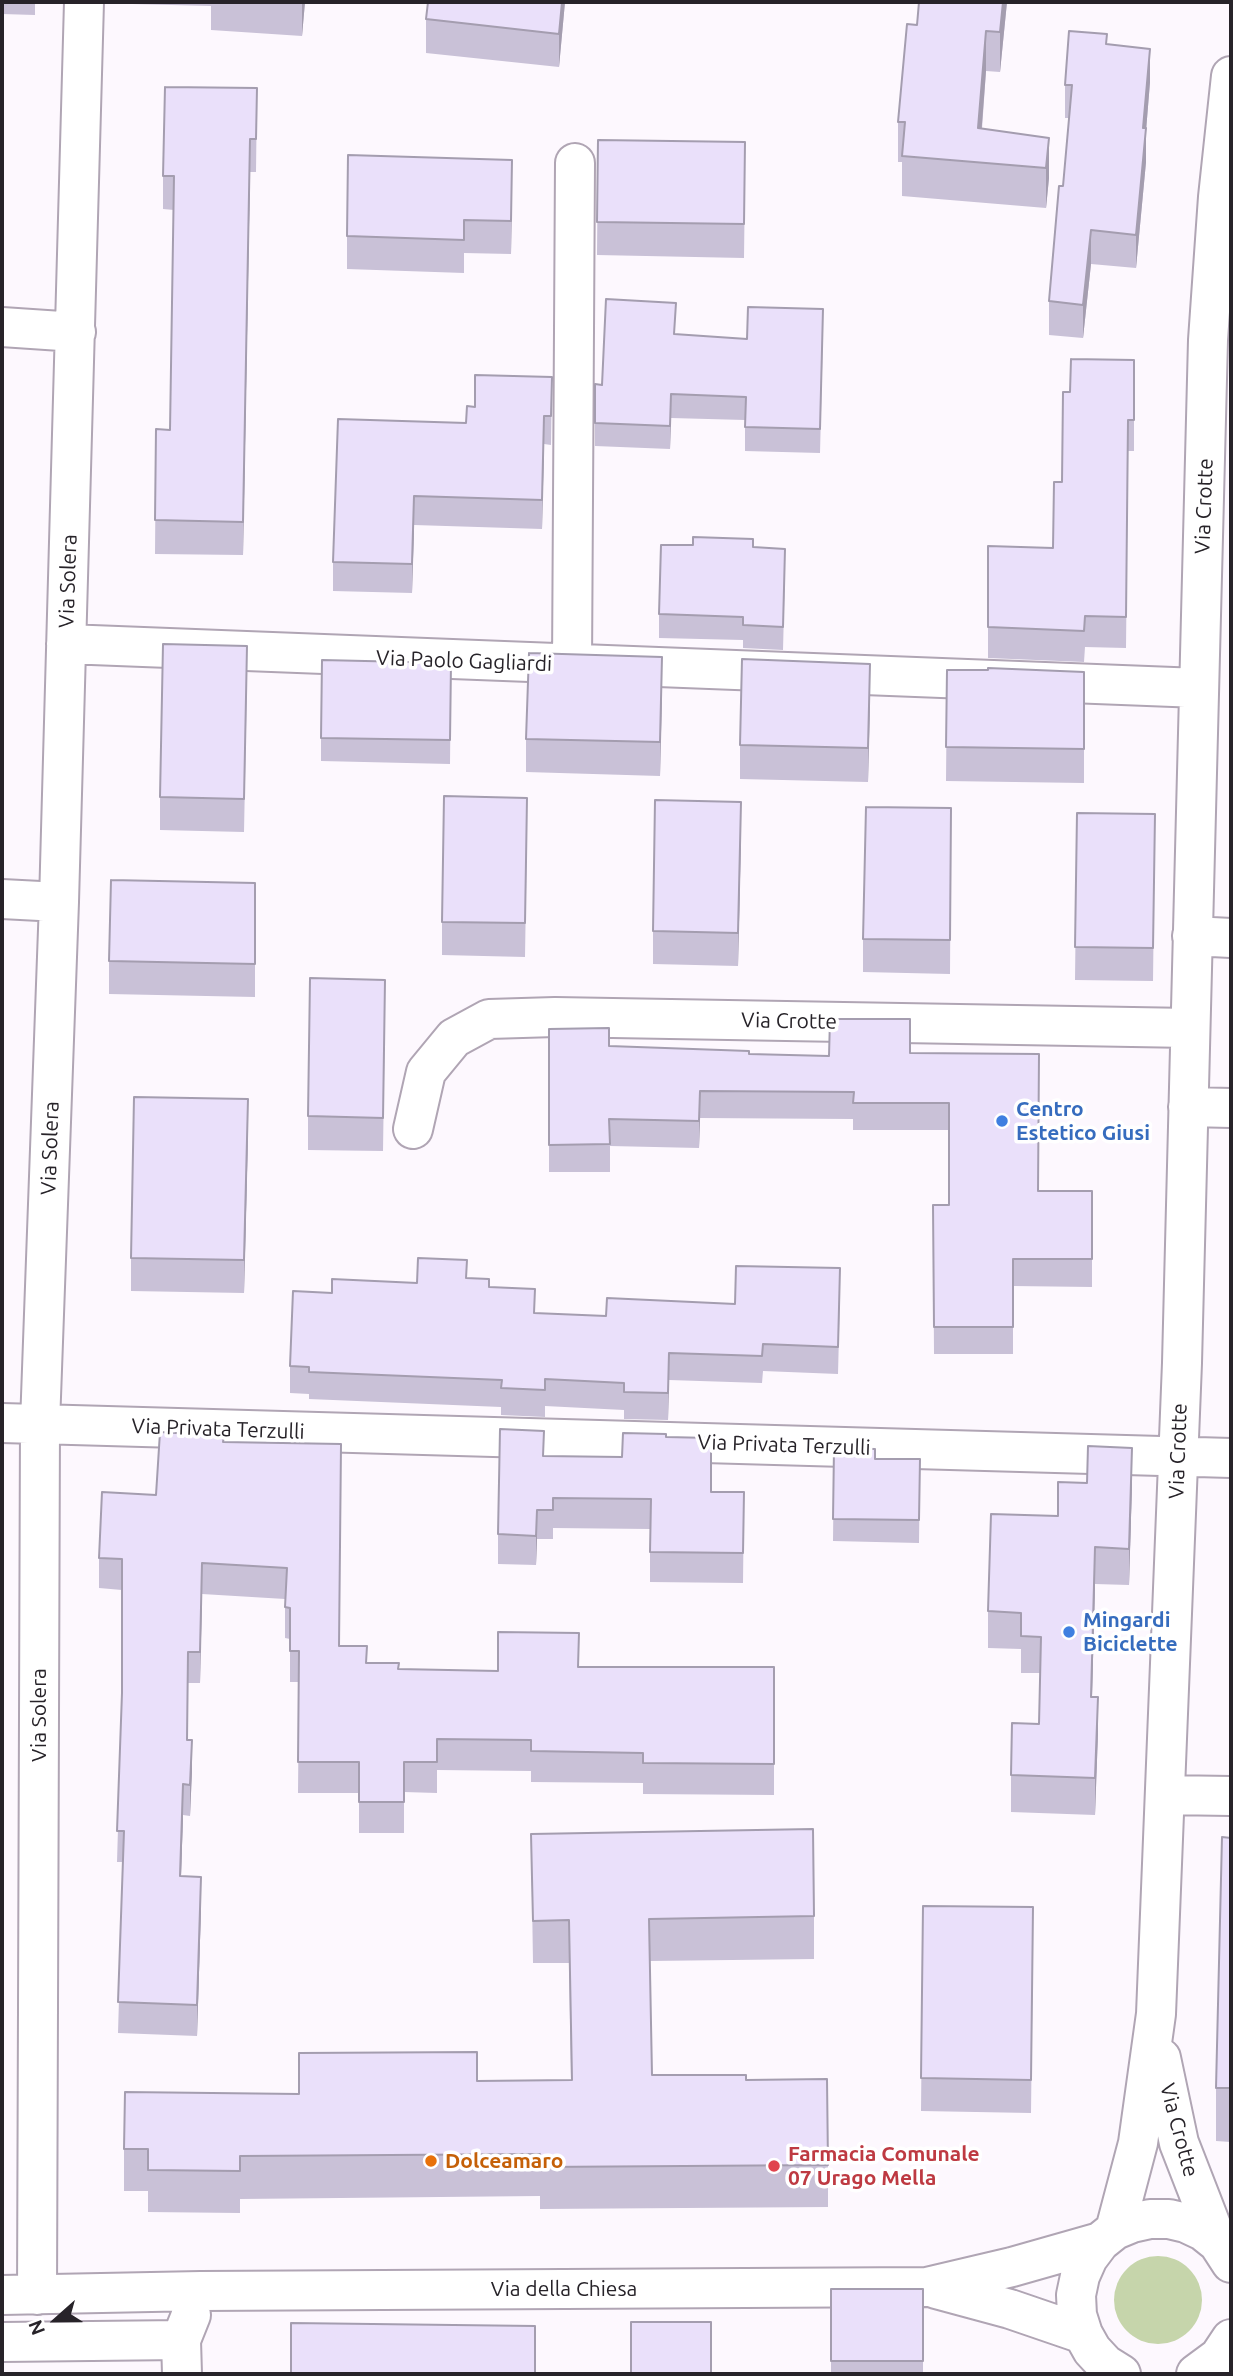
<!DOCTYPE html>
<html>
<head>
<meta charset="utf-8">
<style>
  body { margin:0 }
  #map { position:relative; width:1233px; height:2376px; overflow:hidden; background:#fdf8fe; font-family:Ubuntu,sans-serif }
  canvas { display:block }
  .frame { position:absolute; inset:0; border:4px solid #272329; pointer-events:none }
  .north { position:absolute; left:21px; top:2285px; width:70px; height:70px; -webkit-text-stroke:5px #fff; paint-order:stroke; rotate:249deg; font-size:19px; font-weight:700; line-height:28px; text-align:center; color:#272329 }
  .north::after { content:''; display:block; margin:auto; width:24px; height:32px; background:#272329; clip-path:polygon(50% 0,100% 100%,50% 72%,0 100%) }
</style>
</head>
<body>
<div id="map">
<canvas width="1233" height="2376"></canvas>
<div class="frame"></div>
<div class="north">N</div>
</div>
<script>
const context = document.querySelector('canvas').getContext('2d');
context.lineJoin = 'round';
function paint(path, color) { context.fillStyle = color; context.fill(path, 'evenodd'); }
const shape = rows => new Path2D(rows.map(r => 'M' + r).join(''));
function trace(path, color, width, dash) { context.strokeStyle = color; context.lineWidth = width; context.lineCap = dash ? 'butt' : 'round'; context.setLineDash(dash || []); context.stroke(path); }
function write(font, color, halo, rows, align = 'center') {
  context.font = font + ' Ubuntu,sans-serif'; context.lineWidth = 7; context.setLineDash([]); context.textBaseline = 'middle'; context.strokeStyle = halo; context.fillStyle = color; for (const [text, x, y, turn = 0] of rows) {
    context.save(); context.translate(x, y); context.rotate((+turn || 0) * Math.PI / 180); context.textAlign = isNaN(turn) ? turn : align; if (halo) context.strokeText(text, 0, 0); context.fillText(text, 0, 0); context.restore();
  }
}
paint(shape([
  '1114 2300a44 44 0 1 1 88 0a44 44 0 1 1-88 0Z'
]), '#c6d5ab');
const minor = shape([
  [2,327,76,332],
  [66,644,1199,688],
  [572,665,575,163],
  [2,899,59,902],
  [1192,936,1231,938],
  [1188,1107,1231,1108],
  [413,1129,426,1072,454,1038,489,1019,555,1017,1190,1028],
  [2,1423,1231,1458],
  [1165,1795,1231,1796],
  [1161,2058,1179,2143,1218,2243],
  [1115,2230,1138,2143,1156,2014,1182,1363,1208,340,1218,197,1231,76],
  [936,2289,1010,2309,1083,2334],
  [2,2295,201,2291,927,2287,1012,2267,1100,2242],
  [37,2295,40,1424,59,902,84,2],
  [2,2342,181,2340],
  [182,2374,181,2340,191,2315],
  [1121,2374,1105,2364,1092,2350,1083,2334,1077,2315,1076,2295,1080,2276,1088,2258,1100,2242,1115,2230,1132,2223,1150,2219,1169,2219,1186,2223,1203,2231,1218,2243,1231,2263],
  [1196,2374,1219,2357,1231,2339]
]);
trace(minor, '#b0a5b4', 42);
trace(minor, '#fff', 38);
paint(shape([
  [2,2,35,2,35,15,2,14],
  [132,2,305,2,302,36,211,30,211,6,132,4],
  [565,2,559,67,426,53,426,19],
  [919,2,1007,2,1000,72,986,71,982,129,1049,138,1049,178,1046,208,902,196,902,162,898,162,898,122,917,25],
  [1107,45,1150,82,1146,131,1146,162,1136,268,1091,264,1083,338,1049,335,1049,301,1063,186,1069,118,1065,118,1065,85],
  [257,88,256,172,250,172,243,555,155,554,156,429,170,430,174,210,163,209,163,176],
  [598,140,745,176,744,258,597,255],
  [512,193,511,254,464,253,464,273,347,269,347,236],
  [823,332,820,453,745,451,745,420,671,418,670,449,595,446,595,384,602,385,676,334,747,339],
  [1134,360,1134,451,1128,451,1126,648,1085,647,1084,662,988,658,988,546,1053,548,1062,482,1070,392],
  [552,377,551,445,544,444,542,529,414,525,412,593,333,591,333,562,466,423,475,407],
  [753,547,785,572,783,650,743,648,743,640,659,638,659,614],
  [451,663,450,764,321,761,321,738],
  [947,670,1084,672,1084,783,946,781],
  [247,679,244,832,160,830,160,797],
  [662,690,660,776,526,772,526,739],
  [870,697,868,782,740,779,740,745],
  [951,808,950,974,863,972,863,939],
  [1077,813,1155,814,1153,981,1075,980],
  [527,831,525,957,442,955,442,922],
  [741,835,738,966,653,964,653,931],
  [255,883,255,997,109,994,109,961],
  [385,1013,383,1151,308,1150,308,1116],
  [549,1029,609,1046,749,1054,829,1056,910,1053,1038,1191,1092,1191,1092,1287,1013,1286,1013,1354,934,1354,933,1205,949,1205,949,1130,853,1130,853,1119,700,1118,699,1148,610,1146,610,1172,549,1172],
  [248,1133,244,1293,131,1291,131,1258],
  [467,1278,489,1287,535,1313,606,1316,735,1304,840,1295,838,1374,763,1371,762,1383,669,1380,668,1420,624,1419,624,1410,545,1406,545,1417,501,1415,501,1407,309,1399,309,1394,290,1393,290,1366,417,1283],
  [666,1437,711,1492,744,1492,743,1583,650,1582,650,1529,553,1528,553,1539,537,1539,536,1565,498,1564,498,1534,544,1456,622,1457],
  [224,1442,339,1646,367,1663,399,1669,498,1671,578,1667,774,1667,774,1795,643,1794,643,1783,531,1782,531,1771,437,1770,437,1793,404,1792,404,1833,359,1833,359,1793,298,1793,299,1682,290,1682,290,1639,285,1638,285,1599,202,1594,200,1683,188,1683,188,1740,192,1771,190,1816,183,1815,181,1876,201,1908,197,2036,118,2033,123,1862,117,1862,122,1693,122,1590,99,1588,99,1558,156,1495],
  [834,1448,875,1459,920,1459,919,1543,833,1541],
  [1132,1484,1129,1585,1095,1584,1092,1697,1098,1733,1095,1815,1011,1812,1011,1775,1039,1724,1040,1673,1021,1673,1021,1649,988,1648,988,1611,1058,1516],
  [531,1834,814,1916,814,1959,650,1961,652,2075,746,2080,828,2165,828,2207,540,2209,540,2196,240,2199,240,2213,148,2212,148,2191,124,2191,124,2149,299,2094,477,2081,571,2080,569,1963,533,1963],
  [1231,1838,1231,2142,1216,2141,1216,2088],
  [923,1906,1033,1941,1031,2113,921,2111],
  [831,2289,923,2289,923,2374,831,2374]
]), '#c9c1d7');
paint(shape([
  [302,2,305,2,302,36],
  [562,2,565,2,559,67,559,34],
  [1003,2,1007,2,1000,72,1000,32],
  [986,31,986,71,979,163,978,128],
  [1150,49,1150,82,1146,131,1146,162,1136,268,1136,235,1143,128],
  [1049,138,1049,178,1046,208,1046,168],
  [250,139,250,172,243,555,243,522],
  [512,160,512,193,511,254,511,221],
  [1091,230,1091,264,1083,338,1083,305],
  [671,394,671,418,670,449,670,426],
  [544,416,544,444,542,529,542,500],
  [414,496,414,525,412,593,412,564],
  [662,657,662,690,660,776,660,742],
  [870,664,870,697,868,782,868,748],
  [741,802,741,835,738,966,738,933],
  [700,1091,700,1118,699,1148,699,1121],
  [248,1099,248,1133,244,1293,244,1260],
  [669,1353,669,1380,668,1420,668,1393],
  [1132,1448,1132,1484,1129,1585,1129,1549],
  [537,1510,537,1539,536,1565,536,1536],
  [1095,1547,1095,1584,1091,1733,1091,1697],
  [202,1563,202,1594,200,1683,200,1652],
  [1098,1697,1098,1733,1095,1815,1095,1778],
  [192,1740,192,1771,190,1816,190,1785],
  [183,1784,183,1815,180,1907,180,1876],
  [201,1877,201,1908,197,2036,197,2005]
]), '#a49daf');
const building = shape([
  [428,2,562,2,559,34,426,19,428,2],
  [919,2,1003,2,1000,32,986,31,978,128,1049,138,1046,168,902,156,905,122,898,122,907,24,917,25,919,2],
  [1069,31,1107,34,1106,44,1150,49,1143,128,1146,128,1136,235,1091,230,1083,305,1049,301,1059,186,1063,186,1072,85,1065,85,1069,31],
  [165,87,257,88,256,139,250,139,243,522,155,520,156,429,170,430,174,176,163,176,165,87],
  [598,140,745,142,744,224,597,222,598,140],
  [348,155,512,160,511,221,464,220,464,240,347,236,348,155],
  [606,299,676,303,674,334,747,339,748,307,823,309,820,429,745,427,746,397,671,394,670,426,595,423,595,384,602,385,606,299],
  [1071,359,1134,360,1134,420,1128,420,1126,617,1085,616,1084,631,988,627,988,546,1053,548,1054,482,1062,482,1063,392,1070,392,1071,359],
  [475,375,552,377,551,416,544,416,542,500,414,496,412,564,333,562,338,419,466,423,467,406,475,407,475,375],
  [693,537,753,539,753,547,785,549,783,627,743,625,743,617,659,614,661,545,693,545,693,537],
  [163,644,247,646,244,799,160,797,163,644],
  [529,653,662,657,660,742,526,739,529,653],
  [742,659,870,664,868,748,740,745,742,659],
  [322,660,451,663,450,740,321,738,322,660],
  [988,668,1084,672,1084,749,946,747,947,670,988,670,988,668],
  [444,796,527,798,525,923,442,922,444,796],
  [655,800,741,802,738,933,653,931,655,800],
  [866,807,951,808,950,940,863,939,866,807],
  [1077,813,1155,814,1153,948,1075,947,1077,813],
  [111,880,255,883,255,964,109,961,111,880],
  [310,978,385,980,383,1118,308,1116,310,978],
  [830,1019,910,1019,910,1053,1039,1054,1038,1191,1092,1191,1092,1259,1013,1259,1013,1327,934,1327,933,1205,949,1205,949,1103,853,1103,854,1092,700,1091,699,1121,609,1119,610,1144,549,1145,549,1029,609,1028,609,1046,749,1051,749,1054,829,1056,830,1019],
  [134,1097,248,1099,244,1260,131,1258,134,1097],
  [418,1258,467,1260,466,1278,489,1279,489,1287,535,1289,534,1313,606,1316,607,1298,735,1304,736,1266,840,1268,838,1347,763,1344,762,1356,669,1353,668,1393,624,1392,624,1383,545,1379,545,1390,501,1388,502,1380,309,1372,309,1367,290,1366,293,1291,332,1293,332,1279,417,1283,418,1258],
  [500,1429,544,1431,543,1456,622,1457,623,1433,666,1434,666,1437,711,1438,711,1492,744,1492,743,1553,650,1552,651,1499,553,1498,553,1510,537,1510,536,1536,498,1534,500,1429],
  [160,1432,224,1436,223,1442,341,1444,339,1646,367,1646,366,1663,399,1663,398,1669,498,1671,498,1632,579,1633,578,1667,774,1667,774,1764,643,1763,643,1753,531,1751,531,1740,437,1739,437,1762,404,1762,404,1802,359,1802,359,1762,298,1762,299,1651,290,1651,290,1608,285,1607,287,1568,202,1563,200,1652,188,1652,187,1740,192,1740,190,1785,183,1784,180,1876,201,1877,197,2005,118,2002,124,1831,117,1831,122,1693,122,1559,99,1558,102,1492,156,1495,160,1432],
  [1088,1446,1132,1448,1129,1549,1095,1547,1091,1697,1098,1697,1095,1778,1011,1775,1012,1723,1039,1724,1041,1637,1021,1636,1021,1613,988,1611,991,1514,1058,1516,1058,1482,1087,1483,1088,1446],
  [834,1448,875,1449,875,1459,920,1459,919,1520,833,1519,834,1448],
  [813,1829,814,1916,649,1919,652,2075,746,2075,746,2080,827,2079,828,2165,540,2167,540,2154,240,2156,240,2171,148,2170,148,2149,124,2149,125,2092,299,2094,299,2053,477,2052,477,2081,572,2080,569,1920,533,1921,531,1834,813,1829],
  [1222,1837,1231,1838,1231,2088,1216,2088,1222,1837],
  [923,1906,1033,1907,1031,2080,921,2078,923,1906],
  [831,2289,923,2289,923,2361,831,2361,831,2289],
  [631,2322,711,2322,711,2374,631,2374,631,2322],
  [291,2323,535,2326,535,2374,291,2374,291,2323]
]);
paint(building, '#eae0fa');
trace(building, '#a49daf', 2);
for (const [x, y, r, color] of [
  [1002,1121,7,"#3f7fe0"],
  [1069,1632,7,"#3f7fe0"],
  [431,2161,7,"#e8710a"],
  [774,2166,7,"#e0444e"]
]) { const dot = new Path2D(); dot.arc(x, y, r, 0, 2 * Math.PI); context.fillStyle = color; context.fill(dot); trace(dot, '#fff', 2.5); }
write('21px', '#272329', '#fff', [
  ["Via Crotte",1204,506,-88],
  ["Via Solera",68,581,-88],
  ["Via Paolo Gagliardi",464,661,2],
  ["Via Crotte",789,1021,1],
  ["Via Solera",50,1148,-88],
  ["Via Privata Terzulli",218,1429,2],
  ["Via Privata Terzulli",784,1445,2],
  ["Via Crotte",1178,1451,-88],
  ["Via Solera",39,1715,-90],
  ["Via Crotte",1179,2130,75],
  ["Via della Chiesa",564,2289]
]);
write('bold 21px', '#366cbe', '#fff', [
  ["Centro",1016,1109],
  ["Estetico Giusi",1016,1133],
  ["Mingardi",1083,1620],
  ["Biciclette",1083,1644]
], 'left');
write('bold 21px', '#be3a42', '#fff', [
  ["Farmacia Comunale",788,2154],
  ["07 Urago Mella",788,2178]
], 'left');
write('bold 21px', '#c56008', '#fff', [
  ["Dolceamaro",445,2161]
], 'left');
</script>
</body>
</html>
